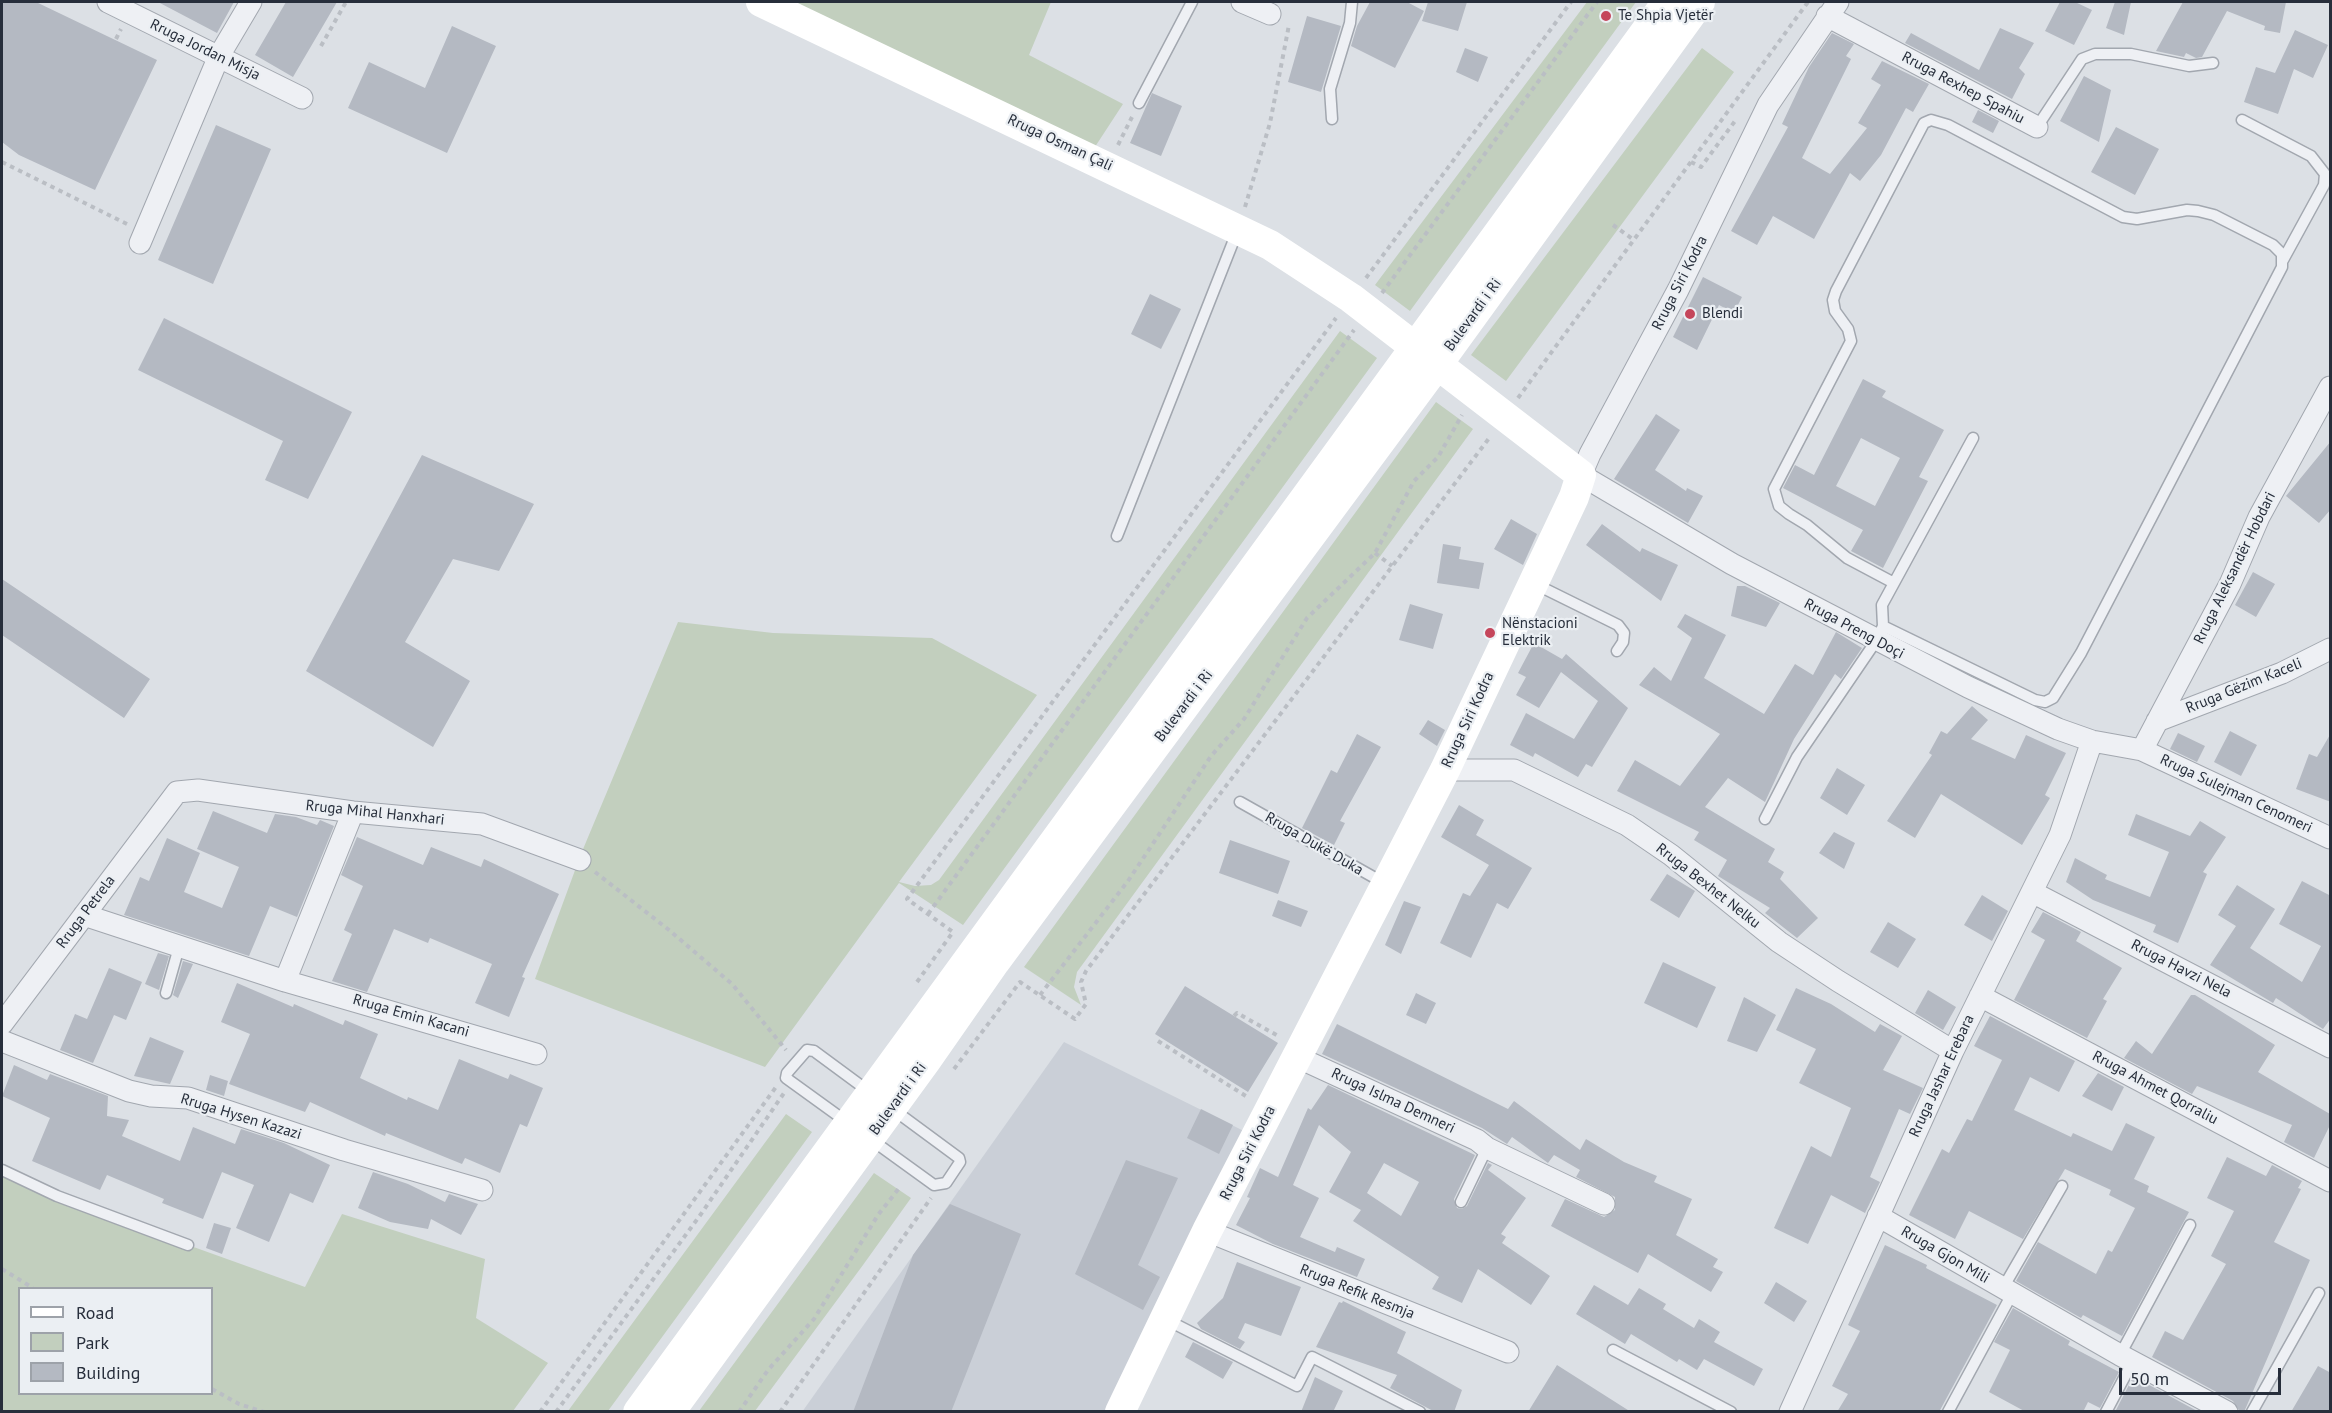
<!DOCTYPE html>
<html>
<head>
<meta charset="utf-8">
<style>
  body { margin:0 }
  #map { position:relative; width:2332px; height:1413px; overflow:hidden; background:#dce0e5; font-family:"PT Sans",sans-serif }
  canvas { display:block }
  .frame { position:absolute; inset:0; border:3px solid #272e3b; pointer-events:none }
  .legend { position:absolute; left:18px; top:1287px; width:195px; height:108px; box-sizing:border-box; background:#ebeff3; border:2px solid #9da2a9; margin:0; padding:8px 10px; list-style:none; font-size:18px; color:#272e3b }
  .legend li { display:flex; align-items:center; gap:12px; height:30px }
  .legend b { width:30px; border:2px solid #9da2a9 }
  .scale { position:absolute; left:2119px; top:1368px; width:162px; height:27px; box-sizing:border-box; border:3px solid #272e3b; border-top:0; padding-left:8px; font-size:18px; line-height:21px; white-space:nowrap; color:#272e3b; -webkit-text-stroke:4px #ebeff3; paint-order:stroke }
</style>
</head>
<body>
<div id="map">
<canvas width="2332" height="1413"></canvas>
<div class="frame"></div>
<ul class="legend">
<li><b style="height:8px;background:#fff"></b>Road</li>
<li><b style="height:16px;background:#c2cfbe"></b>Park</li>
<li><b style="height:16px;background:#b4b9c2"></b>Building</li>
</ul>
<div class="scale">50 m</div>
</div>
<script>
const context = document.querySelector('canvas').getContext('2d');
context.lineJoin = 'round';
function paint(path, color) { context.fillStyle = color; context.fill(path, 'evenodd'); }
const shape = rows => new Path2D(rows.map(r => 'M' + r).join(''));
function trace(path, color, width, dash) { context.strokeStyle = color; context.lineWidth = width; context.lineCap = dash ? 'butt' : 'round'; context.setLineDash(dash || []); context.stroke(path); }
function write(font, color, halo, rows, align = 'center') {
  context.font = font + ' "PT Sans",sans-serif'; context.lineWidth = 4.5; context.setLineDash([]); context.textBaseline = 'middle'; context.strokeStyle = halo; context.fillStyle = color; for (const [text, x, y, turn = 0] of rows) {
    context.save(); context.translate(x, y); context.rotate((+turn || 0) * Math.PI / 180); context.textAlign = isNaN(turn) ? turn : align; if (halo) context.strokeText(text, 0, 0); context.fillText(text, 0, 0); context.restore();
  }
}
paint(shape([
  [1064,1042,1256,1137,1120,1411,802,1412]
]), '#cacfd7');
paint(shape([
  [761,2,1051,2,1029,55,1123,104,1091,153],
  [1587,2,1636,2,1410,311,1375,285],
  [1702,48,1734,72,1506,381,1471,355],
  [1340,331,1377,358,963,925,899,883,765,1067,535,979,581,854,678,622,773,633,932,638,1037,695,899,882,915,886,931,885,939,880],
  [1436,402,1473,429,1077,972,1074,987,1081,1005,1024,967],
  [786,1114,812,1132,608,1411,568,1411],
  [2,1170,188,1245,305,1287,342,1214,485,1259,476,1318,548,1363,513,1411,2,1411],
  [20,1288,212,1288,212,1394,20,1394],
  [874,1173,911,1198,863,1265,755,1411,699,1411]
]), '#c2cfbe');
paint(shape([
  [2,2,36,2,157,60,95,190,19,155,2,142],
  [158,2,234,2,217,33],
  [286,2,337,2,293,77,255,55],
  [1370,2,1407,2,1424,11,1395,68,1351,46,1357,26],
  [1428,2,1467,2,1458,31,1422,21],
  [2060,2,2075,2,2092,10,2074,45,2045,31],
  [2115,2,2131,2,2124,35,2106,28],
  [2183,2,2286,2,2280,33,2264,30,2265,26,2227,11,2202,57,2196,58,2186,53,2184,57,2156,51],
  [1307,16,1341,26,1321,92,1288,82],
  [452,26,496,46,447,153,348,108,369,62,425,88],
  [2000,28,2034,43,2019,68,2025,74,2012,99,1905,43,1911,33,1979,70],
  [2295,30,2328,45,2313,78,2294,69,2278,114,2244,102,2256,67,2275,73],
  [1832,33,1854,44,1846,56,1851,59,1802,158,1830,174,1867,128,1858,123,1881,85,1871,79,1882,61,1929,84,1913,112,1906,108,1881,155,1860,181,1850,173,1814,239,1773,216,1757,245,1731,231,1788,127,1782,124,1809,67],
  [1465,48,1488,57,1478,82,1456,72],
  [2084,76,2111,90,2099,142,2060,121],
  [1152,93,1182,106,1161,156,1130,143],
  [1978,110,1999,121,1993,133,1972,122],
  [216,125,271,149,213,284,158,260],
  [2116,127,2159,149,2135,195,2091,172],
  [1703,277,1742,297,1734,313,1719,305,1697,350,1673,337],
  [1150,294,1181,309,1161,349,1131,334],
  [164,318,352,412,308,499,265,480,283,441,138,370],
  [1863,379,1886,391,1882,397,1944,430,1919,477,1928,481,1883,568,1851,551,1863,530,1783,488,1795,465,1814,475],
  [1861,438,1900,458,1875,506,1836,486],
  [1656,414,1680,430,1655,470,1686,491,1687,488,1703,496,1688,523,1614,479],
  [2331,441,2331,509,2319,523,2286,496],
  [422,455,534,504,499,571,453,559,405,642,470,681,433,747,306,671],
  [1511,519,1537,534,1523,565,1494,549],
  [1602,524,1640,552,1642,548,1678,565,1661,601,1586,545],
  [1443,544,1461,547,1459,559,1484,563,1479,589,1437,583],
  [2253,572,2275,584,2256,617,2235,605],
  [2,579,150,679,124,718,2,635],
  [1737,586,1745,586,1780,603,1766,627,1731,616],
  [1410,604,1443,614,1433,649,1399,640],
  [1685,614,1726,635,1704,678,1764,714,1795,664,1813,675,1836,632,1862,648,1841,679,1835,674,1794,739,1765,802,1728,778,1705,807,1775,849,1768,862,1784,872,1780,879,1818,918,1797,938,1765,913,1770,908,1718,876,1727,860,1694,840,1699,832,1617,791,1635,760,1680,786,1720,734,1639,685,1654,667,1671,681,1692,638,1677,627],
  [1534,643,1562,659,1566,654,1628,708,1592,767,1586,764,1578,777,1535,753,1533,757,1510,745,1526,713,1574,739,1598,701,1561,672,1539,708,1516,695,1526,677,1518,673],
  [1972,706,1988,720,1971,739,2015,759,2026,735,2066,753,2045,795,2050,798,2022,845,1941,794,1915,838,1887,821,1932,755,1929,753,1941,731,1947,734],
  [1428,720,1445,730,1437,746,1419,734],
  [2230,731,2257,745,2241,776,2214,762],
  [2178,733,2205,746,2197,762,2170,749],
  [2331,733,2331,802,2296,789,2309,754,2317,757],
  [1357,734,1381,747,1340,821,1345,823,1334,845,1302,828,1331,770,1337,773],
  [1837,768,1865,785,1847,815,1820,798],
  [1459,805,1484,820,1476,835,1532,868,1508,909,1497,903,1471,958,1440,943,1463,893,1470,896,1489,865,1441,837],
  [213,811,267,833,275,814,296,817,317,825,320,820,334,826,297,917,270,906,249,956,124,915,140,877,149,881,167,838,200,853,184,892,222,908,239,867,197,849],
  [2136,814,2190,836,2200,821,2226,837,2203,872,2207,874,2178,943,2153,932,2156,925,2093,900,2066,882,2075,858,2107,875,2105,879,2150,897,2169,852,2128,835],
  [1834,832,1855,843,1844,869,1819,853],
  [357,837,423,865,431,847,481,867,484,859,559,894,522,977,525,978,509,1017,475,1003,492,964,430,938,428,943,394,929,367,992,332,981,352,934,344,930,363,886,341,875],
  [1230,840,1290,861,1278,894,1219,873],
  [1667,874,1695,891,1679,918,1650,900],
  [2302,881,2331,896,2331,1018,2323,1029,2276,998,2273,1003,2210,965,2236,926,2218,915,2237,885,2275,909,2250,948,2302,982,2321,946,2279,924],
  [1982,895,2008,911,1992,941,1964,925],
  [1278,900,1308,911,1301,927,1272,916],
  [1404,901,1421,907,1401,954,1385,945],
  [2043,912,2081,932,2076,941,2122,968,2103,999,2107,1001,2087,1038,2014,1000,2045,940,2031,932],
  [1888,922,1916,939,1898,968,1870,952],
  [158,953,169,956,159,990,145,984],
  [183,961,193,964,178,998,173,995],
  [1663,962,1716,987,1697,1028,1644,1003],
  [109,968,142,982,126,1020,114,1015,93,1063,60,1050,75,1014,87,1019],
  [237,983,293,1007,294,1004,343,1025,345,1020,378,1034,360,1078,407,1100,408,1097,438,1110,459,1059,508,1079,510,1074,543,1088,527,1127,520,1124,500,1173,465,1158,462,1164,386,1133,385,1136,310,1102,305,1112,229,1084,250,1034,221,1022],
  [1185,986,1278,1043,1248,1092,1155,1034],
  [1796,988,1831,1004,1875,1032,1880,1024,1902,1036,1883,1070,1923,1088,1910,1114,1899,1109,1870,1177,1880,1182,1865,1213,1831,1195,1808,1244,1774,1228,1811,1146,1831,1157,1851,1108,1799,1083,1816,1049,1776,1030],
  [1928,990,1956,1007,1943,1030,1915,1013],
  [1416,993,1436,1003,1426,1024,1406,1015],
  [2191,995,2195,995,2275,1045,2258,1072,2330,1114,2330,1125,2314,1158,2284,1142,2292,1125,2197,1086,2192,1094,2124,1058,2136,1041,2152,1054],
  [1744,997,1776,1015,1757,1052,1727,1041],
  [1990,1016,2075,1061,2059,1092,2030,1077,2014,1110,2071,1137,2073,1133,2112,1151,2126,1123,2155,1137,2134,1179,2149,1186,2147,1192,2189,1212,2122,1336,2083,1315,2081,1318,2016,1281,2038,1242,2096,1274,2108,1250,2112,1252,2135,1208,2109,1195,2111,1190,2065,1169,2023,1239,1969,1211,1955,1239,1909,1215,1942,1149,1949,1153,1967,1119,1972,1121,2002,1060,1974,1046],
  [1337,1024,1508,1109,1514,1101,1580,1150,1586,1139,1624,1162,1657,1176,1654,1182,1692,1199,1676,1235,1718,1259,1713,1267,1723,1272,1711,1292,1648,1254,1638,1273,1551,1226,1565,1199,1604,1217,1615,1210,1615,1197,1576,1177,1580,1170,1554,1155,1548,1163,1512,1137,1507,1144,1482,1128,1322,1054],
  [150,1037,184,1051,170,1084,134,1076],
  [14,1065,47,1080,50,1074,108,1096,107,1116,129,1120,122,1136,180,1161,193,1127,235,1144,241,1129,284,1143,330,1165,313,1203,290,1193,269,1242,236,1228,254,1185,222,1172,203,1219,162,1203,164,1199,107,1175,100,1190,32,1161,50,1118,2,1096],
  [2098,1073,2124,1087,2112,1111,2082,1096],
  [210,1075,228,1081,224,1096,206,1090],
  [1328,1085,1475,1155,1454,1199,1457,1208,1462,1209,1467,1206,1488,1163,1492,1165,1488,1170,1526,1198,1501,1234,1506,1237,1502,1243,1550,1276,1531,1305,1478,1269,1462,1303,1432,1289,1439,1277,1353,1221,1361,1210,1329,1192,1351,1152,1319,1125,1293,1185,1319,1198,1300,1237,1335,1252,1337,1247,1365,1259,1357,1277,1273,1244,1236,1225,1250,1198,1247,1197,1260,1168,1278,1177,1308,1108,1311,1110],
  [1384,1163,1419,1182,1401,1216,1367,1193],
  [1201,1109,1233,1125,1219,1154,1187,1138],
  [2227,1157,2266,1176,2272,1165,2302,1181,2298,1188,2301,1189,2274,1242,2310,1260,2244,1412,2240,1412,2233,1401,2152,1357,2165,1331,2183,1340,2226,1264,2211,1256,2234,1211,2207,1198],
  [1126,1160,1178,1178,1138,1265,1160,1277,1143,1310,1075,1274],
  [373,1172,408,1184,445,1202,449,1194,478,1204,461,1235,431,1219,428,1229,390,1222,358,1208],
  [950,1204,1021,1234,951,1412,853,1412,913,1255],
  [214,1223,231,1228,222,1254,206,1248],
  [1885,1245,1927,1265,1926,1268,1997,1305,1939,1412,1837,1412,1848,1394,1832,1386,1860,1331,1848,1325],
  [1237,1262,1301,1287,1281,1336,1245,1323,1238,1338,1245,1342,1240,1349,1201,1329,1197,1323,1223,1298],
  [1776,1282,1807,1301,1794,1322,1764,1303],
  [1594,1285,1628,1305,1639,1288,1666,1304,1663,1309,1694,1328,1699,1319,1720,1332,1714,1342,1763,1369,1754,1386,1704,1359,1697,1370,1679,1359,1677,1362,1631,1334,1625,1344,1576,1314],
  [1343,1301,1406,1332,1397,1353,1462,1390,1454,1412,1435,1412,1390,1388,1397,1375,1316,1347,1339,1302,1342,1303],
  [2013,1308,2070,1341,2068,1345,2119,1372,2100,1408,2088,1402,2083,1412,2026,1412,1989,1392,2010,1350,1994,1342],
  [1193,1342,1233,1362,1223,1379,1185,1357],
  [1557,1365,1631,1412,1528,1412],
  [2318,1366,2331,1373,2331,1412,2291,1412],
  [1315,1377,1343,1391,1333,1412,1301,1412],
  [2132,1379,2139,1383,2140,1380,2199,1412,2115,1412]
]), '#b4b9c2');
const lane = shape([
  [1139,103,1192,2],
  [1332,119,1330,89,1350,23,1352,2],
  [2242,120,2311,156,2325,174,2324,185,2283,260],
  [2037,127,2082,59,2095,54,2131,54,2189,66,2213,63],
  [1117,536,1237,232],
  [1894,583,1973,438],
  [1535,584,1618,625,1624,633,1623,642,1617,651],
  [1240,802,1384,883],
  [1765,819,1797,757,1876,641,1883,626,1882,605,1894,583,1847,558,1807,525,1789,514,1779,506,1774,489,1851,341,1848,329,1835,311,1833,300,1836,291,1924,123,1931,120,1948,125,2123,217,2137,219,2187,210,2198,211,2214,215,2273,245,2282,254,2282,267,2081,653,2053,698,2045,702,2035,700,1883,626],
  [166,993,179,947],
  [807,1050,814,1051,959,1158,960,1162,946,1183,934,1185,786,1078,787,1073,807,1050],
  [2,1170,57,1196,188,1245],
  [1461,1202,1487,1148],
  [2003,1288,2062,1186],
  [1167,1320,1297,1386,1312,1357,1420,1412],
  [1613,1350,1731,1412],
  [2120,1355,2190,1225],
  [1948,1412,2012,1294],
  [2106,1412,2133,1361],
  [2252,1412,2319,1293]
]);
const street = shape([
  [108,2,302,98],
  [1242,2,1270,14],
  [1838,2,1768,105,1678,290,1590,454,1581,475,1732,564,1968,687,2058,729,2092,741,2142,750,2330,838],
  [1827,16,2037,127],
  [140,243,219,56,251,2],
  [2157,721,2282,673,2330,649],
  [2142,750,2230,584,2259,517,2330,387],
  [1445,770,1514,770,1627,825,1671,855,1779,942,1838,981,1953,1051],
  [2032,892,2330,1047],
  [84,915,285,981,536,1054],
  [285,981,353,812],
  [1980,996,2330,1181],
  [2,1024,177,792,198,790,353,812,482,824,580,860],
  [2,1041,129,1091,151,1096,188,1098,344,1150,482,1190],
  [1297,1057,1477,1140,1487,1148,1604,1204],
  [1878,1216,2120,1355,2227,1412],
  [1207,1231,1508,1352],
  [1790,1412,1953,1051,2060,835,2092,741]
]);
trace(lane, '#a2a7af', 13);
trace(street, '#a2a7af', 23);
trace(shape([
  [116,39,121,29],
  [321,46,346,2],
  [1118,145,1132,117],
  [2,162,127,224],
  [1691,162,1701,167,1735,121],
  [1245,207,1270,123,1289,25],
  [1613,225,1634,240],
  [1366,278,1571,2],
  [1382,293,1597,2],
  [1518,398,1808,2],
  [1375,553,1392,566],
  [595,872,669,930,732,984,786,1050],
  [928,914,1354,330],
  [917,982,953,932,907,899,1336,318],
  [1040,995,1128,881,1211,756,1244,719,1307,618,1375,553,1414,481,1438,457,1462,415],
  [1234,1016,1237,1013,1280,1037],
  [1158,1041,1249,1098],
  [954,1069,1020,982,1075,1019,1086,1004,1081,982,1086,971,1490,437],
  [2,1269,33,1288],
  [212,1389,239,1404,264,1412],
  [540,1412,776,1087],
  [556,1412,701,1214,784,1093],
  [739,1412,768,1370,814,1319,878,1215,900,1187],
  [780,1412,931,1198]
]), '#babec4', 4, [4.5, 4.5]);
trace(lane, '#eef0f4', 10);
trace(street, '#eef0f4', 21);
trace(shape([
  [761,2,1270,245,1351,298,1581,475,1574,497,1445,770,1207,1231,1120,1412],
  [638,1412,1667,2],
  [670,1412,926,1061,995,962,1437,365,1700,2]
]), '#fff', 30);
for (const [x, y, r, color] of [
  [1606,16,6,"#c5465b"],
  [1690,314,6,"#c5465b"],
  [1490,633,6,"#c5465b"]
]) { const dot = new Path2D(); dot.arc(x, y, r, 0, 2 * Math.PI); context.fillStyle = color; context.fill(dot); trace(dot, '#ebeff3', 2); }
write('15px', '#272e3b', '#ebeff3', [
  ["Te Shpia Vjetër",1618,16],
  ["Blendi",1702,314],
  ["Nënstacioni",1502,624],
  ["Elektrik",1502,641]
], 'left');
write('15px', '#272e3b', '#ebeff3', [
  ["Rruga Jordan Misja",205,50,26],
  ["Rruga Rexhep Spahiu",1963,88,28],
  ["Rruga Osman Çali",1060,143,25],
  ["Rruga Siri Kodra",1680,283,-63],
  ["Bulevardi i Ri",1473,315,-54],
  ["Rruga Aleksandër Hobdari",2235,568,-64],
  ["Rruga Preng Doçi",1854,629,28],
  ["Rruga Gëzim Kaceli",2244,686,-22],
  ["Bulevardi i Ri",1184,706,-53],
  ["Rruga Siri Kodra",1468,720,-65],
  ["Rruga Sulejman Cenomeri",2236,794,25],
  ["Rruga Mihal Hanxhari",375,813,6],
  ["Rruga Dukë Duka",1314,844,30],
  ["Rruga Bexhet Nelku",1708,886,38],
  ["Rruga Petrela",86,912,-53],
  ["Rruga Havzi Nela",2181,969,27],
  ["Rruga Emin Kacani",411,1016,16],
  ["Rruga Jashar Erebara",1942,1076,-65],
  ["Rruga Ahmet Qorraliu",2155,1088,28],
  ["Bulevardi i Ri",898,1099,-54],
  ["Rruga Islma Demneri",1393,1101,25],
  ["Rruga Hysen Kazazi",241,1117,17],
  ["Rruga Siri Kodra",1248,1153,-63],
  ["Rruga Gjon Mili",1945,1255,30],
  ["Rruga Refik Resmja",1357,1292,22]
]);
</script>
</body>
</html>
